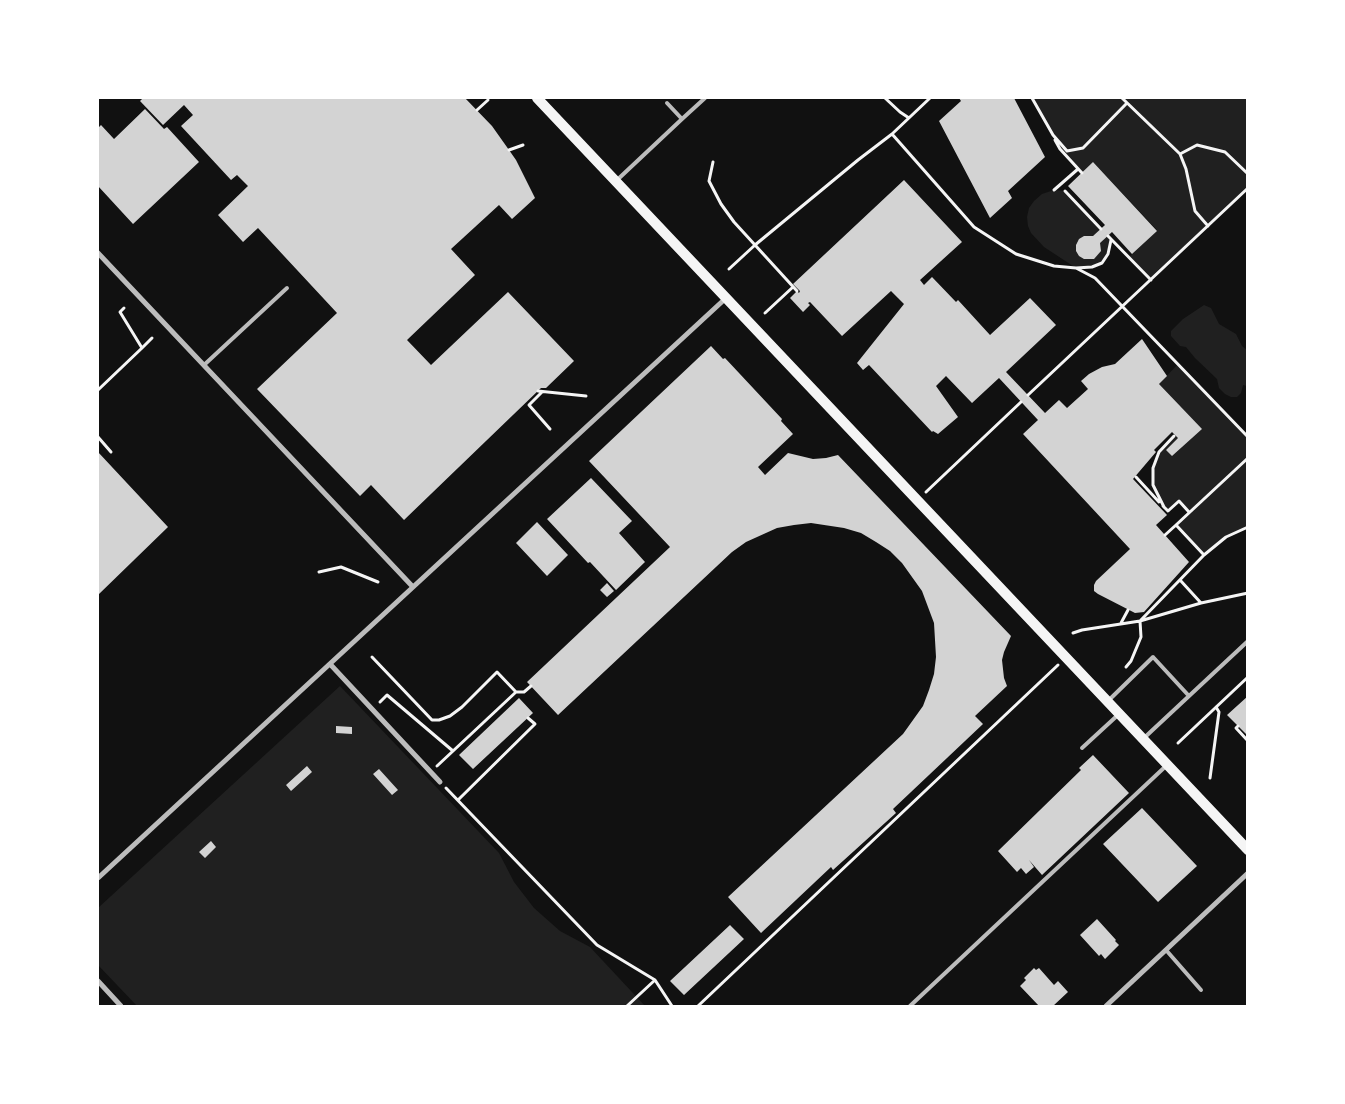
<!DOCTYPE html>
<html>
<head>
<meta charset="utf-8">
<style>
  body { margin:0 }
  #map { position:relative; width:1345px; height:1104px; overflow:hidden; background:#111; font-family:"IBM Plex Sans",sans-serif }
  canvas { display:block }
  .frame { position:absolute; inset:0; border:99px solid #fff; pointer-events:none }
</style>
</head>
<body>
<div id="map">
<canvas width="1345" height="1104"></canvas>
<div class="frame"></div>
</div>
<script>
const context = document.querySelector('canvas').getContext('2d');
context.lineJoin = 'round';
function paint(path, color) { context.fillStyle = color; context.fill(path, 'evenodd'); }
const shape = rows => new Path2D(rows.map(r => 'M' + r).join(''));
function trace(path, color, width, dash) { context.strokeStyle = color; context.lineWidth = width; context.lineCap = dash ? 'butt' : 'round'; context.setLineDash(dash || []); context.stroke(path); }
paint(shape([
  [1031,98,1247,98,1247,188,1151,280,1129,257,1157,230,1093,162,1082,173,1060,149],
  [1054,190,1065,191,1111,240,1108,254,1102,263,1092,267,1076,268,1044,247,1031,233,1028,226,1027,217,1029,208,1034,201,1042,194],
  [1204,305,1211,308,1219,324,1236,334,1242,346,1247,350,1247,386,1243,385,1241,393,1237,397,1231,397,1225,394,1219,388,1217,379,1195,358,1186,347,1180,346,1171,336,1171,331,1183,319],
  [1178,364,1247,437,1247,527,1226,537,1204,555,1176,525,1189,513,1179,501,1168,511,1156,493,1152,477,1159,452,1174,436,1178,438,1166,450,1172,456,1201,429,1159,384],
  [340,686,499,853,514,882,534,908,560,931,590,947,645,1006,137,1006,98,965,98,908]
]), '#202020');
paint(shape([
  [143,98,465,98,492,126,509,150,516,160,535,198,512,219,499,205,451,249,475,275,407,340,431,365,508,292,574,361,546,388,541,388,404,520,371,485,360,496,257,389,337,313,258,228,243,242,218,215,248,186,237,175,231,180,181,126,193,115,184,105,163,125,140,101],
  [959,98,1014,98,1045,157,1008,191,1012,198,990,218,939,121,961,101],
  [145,109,164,129,167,127,199,162,133,224,98,186,98,128,101,125,114,139],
  [1093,162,1157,231,1132,254,1112,232,1100,243,1101,251,1094,259,1084,259,1079,256,1076,251,1076,245,1079,239,1084,236,1093,236,1105,225,1068,186],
  [904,180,962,242,920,280,924,285,932,277,956,302,958,300,990,335,1030,298,1056,325,1006,372,1045,413,1059,400,1067,408,1088,389,1081,381,1089,374,1102,367,1115,364,1142,339,1167,376,1159,384,1202,429,1172,456,1166,450,1178,438,1172,432,1154,450,1156,452,1133,479,1167,515,1156,525,1189,562,1144,612,1135,613,1098,594,1094,591,1094,585,1096,581,1130,549,1023,434,1038,420,999,378,972,403,946,376,936,386,958,417,938,434,933,431,932,432,869,365,863,370,857,363,904,304,891,291,842,336,810,302,808,303,810,305,803,312,790,298,797,291,799,293,800,291,793,284],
  [711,346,723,359,725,358,782,419,781,421,793,434,758,467,765,475,788,453,813,459,826,458,838,455,1011,636,1004,652,1002,660,1004,678,1007,686,975,716,983,724,893,809,896,813,833,870,831,867,761,933,728,897,903,734,923,706,929,690,934,674,936,657,934,623,922,591,902,563,890,551,876,542,861,533,844,528,811,523,794,525,777,528,746,542,732,552,558,715,527,682,670,547,589,461],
  [98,452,168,527,98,595],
  [591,478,632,521,619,533,645,562,616,590,590,562,588,563,547,519],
  [537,522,568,555,547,576,516,543],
  [607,583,614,591,607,597,600,590],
  [1248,696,1248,736,1227,715],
  [519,698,533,713,473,769,459,755],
  [336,726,352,727,352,734,336,733],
  [1093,755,1129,793,1042,875,1029,860,1034,867,1026,874,1021,868,1017,872,998,851,1081,770,1079,768],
  [307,766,312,772,291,791,286,785],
  [379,769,398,790,392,795,373,774],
  [1142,808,1197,866,1158,902,1103,844],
  [211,841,216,847,205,858,199,852],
  [1097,919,1116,940,1115,941,1119,945,1105,959,1101,954,1099,956,1080,935],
  [730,925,744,939,684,995,670,981],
  [1034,968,1036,970,1039,968,1054,985,1058,981,1068,992,1053,1006,1039,1006,1020,986,1026,980,1024,978]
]), '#d3d3d3');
trace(shape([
  [885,98,900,112,909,118],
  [1032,98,1053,135,1067,151,1083,148,1127,103],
  [1122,98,1180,154,1197,145,1225,152,1248,174],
  [477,110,488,100],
  [892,134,974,227,1016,254,1054,266,1076,268,1095,278,1248,437],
  [1055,140,1060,149,1082,173],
  [509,150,523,145],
  [1180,154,1186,169,1195,211,1208,226],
  [713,162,709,181,721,204,734,222,797,291],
  [1054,190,1078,169],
  [1065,191,1101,229],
  [1108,236,1151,280],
  [1076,268,1092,267,1102,263,1108,254,1111,240],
  [729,269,755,245,858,160,892,134,930,98],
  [765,313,793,287],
  [142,348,152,338],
  [98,390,142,348,120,312,124,308],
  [538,391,586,396],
  [542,392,529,405,550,429],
  [1028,395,1248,188],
  [98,437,111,452],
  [1248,458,1176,525,1204,555,1226,537,1248,527],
  [1136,477,1159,502],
  [926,492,1021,402],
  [1163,506,1168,511,1179,501,1189,512],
  [1164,507,1153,485,1153,468,1159,452,1174,436],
  [1165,535,1176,525],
  [319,572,341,567,378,582],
  [1180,580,1201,603],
  [1121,623,1128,610],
  [1073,633,1082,630,1140,621,1201,603,1248,593],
  [372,657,432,720,439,720,450,716,462,707,497,672,516,692,524,692,531,686],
  [1126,667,1131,661,1141,637,1140,621,1204,555],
  [380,702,387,695,453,751,437,766],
  [1238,726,1236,728,1248,741],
  [1178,743,1248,677],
  [453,751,516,692],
  [1210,778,1219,712,1216,707],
  [446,788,597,945,655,980,672,1006],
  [458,800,535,724,528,718],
  [627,1006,655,980],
  [698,1006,1058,665]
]), '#f5f5f5', 3);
trace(shape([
  [682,119,705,98],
  [616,181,682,119,667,103],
  [204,365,287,288],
  [1108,701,1153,657,1189,696],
  [1144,738,1248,641],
  [1082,748,1119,714],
  [1166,950,1201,990],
  [910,1006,1167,765]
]), '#bcbcbc', 4);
trace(shape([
  [98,253,413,587],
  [330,664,440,782],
  [98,878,726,298],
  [98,981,121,1006],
  [1106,1006,1248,873]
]), '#bcbcbc', 5);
trace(shape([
  [537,98,1248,850]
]), '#f5f5f5', 10);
</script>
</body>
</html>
